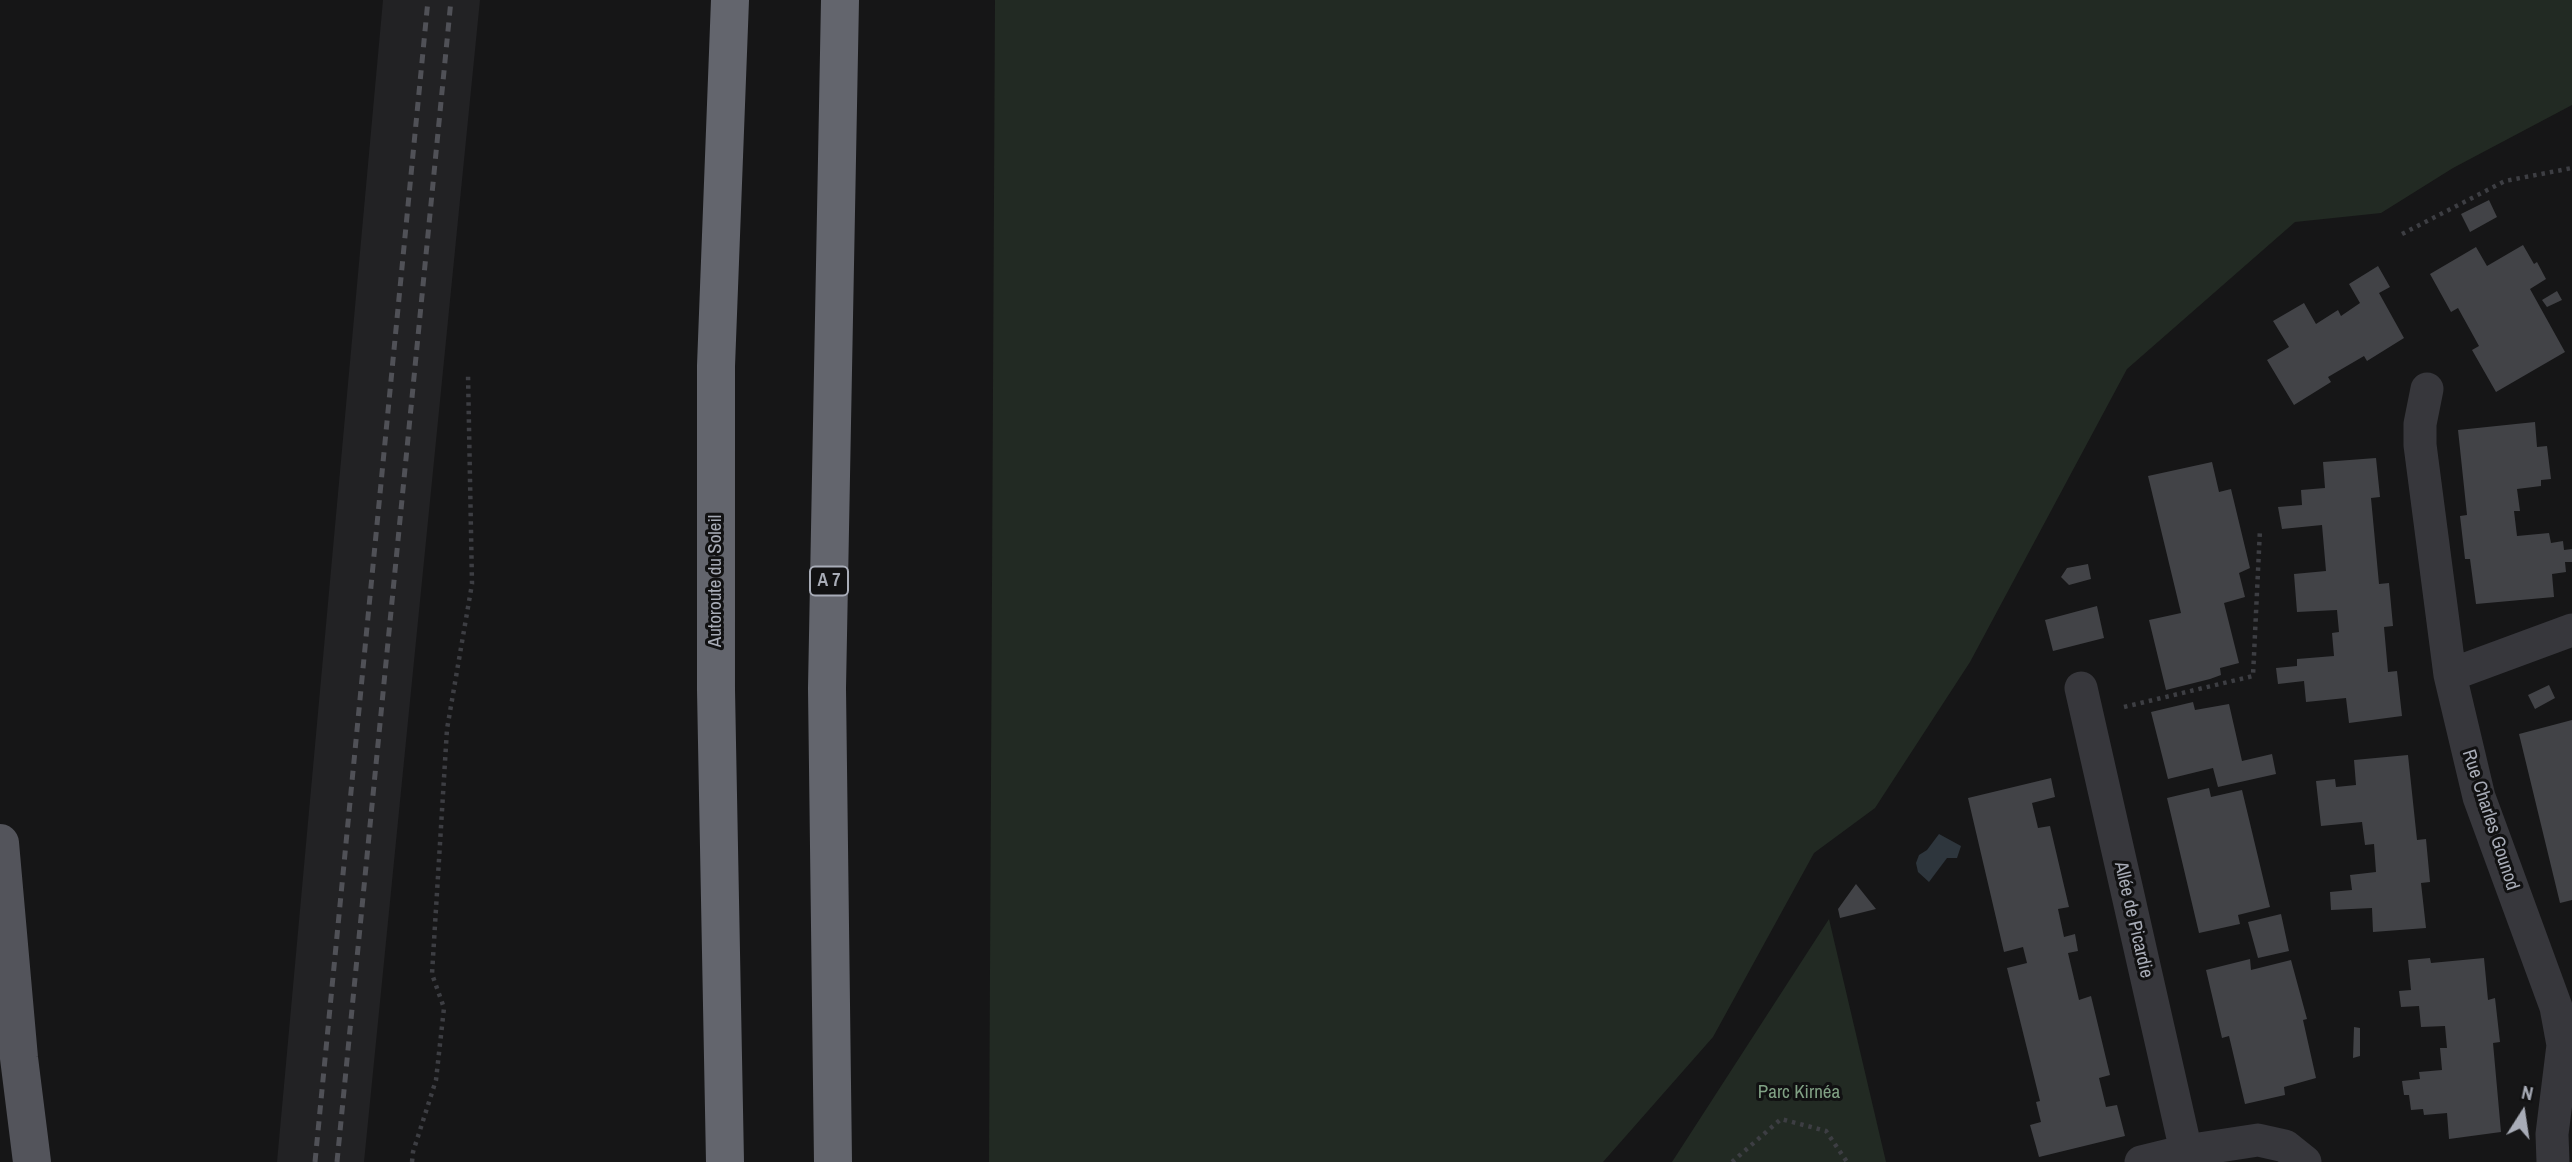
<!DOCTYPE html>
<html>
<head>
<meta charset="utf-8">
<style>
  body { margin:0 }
  #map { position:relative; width:2572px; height:1162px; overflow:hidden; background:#161617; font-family:"Archivo Narrow",sans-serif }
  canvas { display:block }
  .north { position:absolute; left:2488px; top:1078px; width:70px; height:70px; -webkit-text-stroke:5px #111112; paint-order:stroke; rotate:12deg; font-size:19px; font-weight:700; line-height:28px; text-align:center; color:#a8acb7 }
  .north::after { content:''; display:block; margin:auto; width:24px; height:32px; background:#a8acb7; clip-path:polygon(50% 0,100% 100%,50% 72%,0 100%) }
</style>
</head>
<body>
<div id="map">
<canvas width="2572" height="1162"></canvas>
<div class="north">N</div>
</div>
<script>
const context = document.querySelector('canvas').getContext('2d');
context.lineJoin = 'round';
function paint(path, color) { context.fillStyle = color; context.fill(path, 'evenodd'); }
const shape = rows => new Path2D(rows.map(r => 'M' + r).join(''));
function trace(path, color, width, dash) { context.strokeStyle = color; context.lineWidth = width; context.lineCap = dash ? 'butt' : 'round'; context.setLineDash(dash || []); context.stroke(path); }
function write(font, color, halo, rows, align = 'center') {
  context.font = font + ' "Archivo Narrow",sans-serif'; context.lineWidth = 6; context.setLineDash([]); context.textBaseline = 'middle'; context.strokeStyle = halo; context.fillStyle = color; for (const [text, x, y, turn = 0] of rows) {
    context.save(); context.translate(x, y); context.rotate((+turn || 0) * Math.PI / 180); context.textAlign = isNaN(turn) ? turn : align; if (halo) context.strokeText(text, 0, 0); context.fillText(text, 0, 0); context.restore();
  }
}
paint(shape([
  [383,0,480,0,364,1162,277,1162]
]), '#222224');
paint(shape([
  [995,0,2572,0,2572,105,2453,168,2381,213,2295,222,2127,369,1970,662,1875,808,1814,853,1713,1037,1603,1162,989,1162],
  [1829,919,1886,1162,1672,1162]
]), '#222a23');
paint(shape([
  [1939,834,1961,846,1957,858,1947,858,1929,882,1918,872,1916,863,1919,855,1927,850]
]), '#2e363d');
paint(shape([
  [2489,200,2497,217,2470,232,2461,214],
  [2523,245,2534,264,2537,262,2546,279,2530,289,2565,352,2496,392,2472,350,2479,346,2458,308,2451,312,2430,274,2476,247,2487,266],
  [2378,266,2390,287,2379,293,2404,338,2367,361,2364,356,2328,377,2331,382,2294,405,2267,360,2289,347,2273,321,2304,303,2316,324,2338,310,2341,316,2360,303,2349,284],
  [2557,291,2562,300,2547,307,2542,300],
  [2535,422,2537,447,2547,446,2551,479,2541,480,2541,486,2517,489,2520,511,2514,511,2517,536,2549,533,2551,543,2563,541,2564,550,2572,549,2572,562,2565,562,2566,572,2552,574,2554,597,2476,604,2470,559,2465,559,2460,516,2467,515,2458,430],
  [2376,458,2380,497,2371,498,2379,584,2389,583,2393,626,2384,627,2388,672,2397,671,2402,716,2349,723,2346,698,2306,702,2304,681,2278,684,2276,668,2297,666,2297,659,2334,656,2332,633,2339,632,2337,610,2297,612,2294,574,2326,571,2322,525,2282,529,2278,507,2302,505,2301,490,2325,488,2323,462],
  [2212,462,2219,492,2231,489,2250,568,2239,573,2245,597,2224,603,2239,663,2220,668,2221,675,2210,679,2166,690,2149,620,2181,613,2148,476],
  [2088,564,2091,579,2069,585,2061,577,2067,568],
  [2097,606,2104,638,2053,651,2045,620],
  [2549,685,2555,698,2535,709,2528,695],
  [2193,702,2195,710,2229,704,2242,761,2272,754,2276,774,2218,787,2213,768,2168,779,2151,712],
  [2572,720,2572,900,2560,903,2519,734],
  [2408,755,2417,840,2426,839,2430,882,2421,883,2426,928,2373,932,2372,908,2331,910,2330,892,2352,890,2350,875,2376,872,2374,844,2365,845,2362,822,2321,826,2316,781,2335,779,2336,787,2356,785,2354,760],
  [2051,778,2055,797,2032,803,2038,828,2050,826,2069,907,2058,909,2064,937,2075,934,2078,951,2068,953,2079,1000,2091,996,2110,1075,2099,1078,2106,1107,2117,1105,2125,1136,2039,1157,2030,1125,2041,1122,2036,1102,2040,1101,2007,968,2027,963,2023,947,2004,952,1968,798],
  [2209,788,2211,797,2242,790,2270,907,2238,915,2240,924,2199,933,2167,798],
  [1856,884,1876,909,1840,918,1838,909],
  [2281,914,2289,951,2258,958,2248,922],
  [2430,958,2431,963,2484,958,2488,1000,2495,998,2500,1042,2493,1043,2501,1132,2449,1139,2447,1113,2424,1115,2423,1109,2411,1110,2409,1095,2404,1095,2402,1081,2420,1079,2419,1072,2442,1070,2440,1048,2447,1048,2445,1026,2421,1027,2419,1006,2401,1007,2399,991,2411,990,2408,960],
  [2250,959,2251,970,2291,960,2307,1019,2303,1020,2316,1078,2284,1087,2285,1095,2245,1104,2229,1036,2222,1038,2206,970],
  [2354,1027,2360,1028,2360,1056,2353,1058]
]), '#424347');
trace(shape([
  [2402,234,2505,181,2572,168],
  [2124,707,2253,676,2260,529],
  [412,1162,413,1152,436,1080,444,1008,432,974,447,729,472,584,468,374],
  [1732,1162,1781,1119,1826,1131,1847,1162]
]), '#3d3e43', 4.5, [3.5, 5]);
trace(shape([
  [2427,389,2420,424,2420,445,2450,675,2479,797,2556,1007,2563,1045,2552,1134,2553,1162],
  [2450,675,2572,630],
  [2081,688,2186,1151,2258,1140,2285,1146,2305,1162],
  [2141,1162,2186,1151]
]), '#37373c', 33);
trace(shape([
  [0,843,19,1058,32,1162]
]), '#53545b', 38);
trace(shape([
  [725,1162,716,690,716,366,730,0],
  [833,1162,827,688,840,0]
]), '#63656d', 38);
trace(shape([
  [315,1162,428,0],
  [337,1162,451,0]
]), '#505157', 5, [9, 7]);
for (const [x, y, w] of [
  [829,581,38]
]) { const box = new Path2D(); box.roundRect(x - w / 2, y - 14.5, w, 29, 5); context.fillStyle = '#111112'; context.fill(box); trace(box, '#a8acb7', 2); }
write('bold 18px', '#a8acb7', null, [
  ["A 7",829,581]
]);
write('19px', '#a8acb7', '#111112', [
  ["Autoroute du Soleil",716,581,-90],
  ["Rue Charles Gounod",2490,820,72],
  ["Allée de Picardie",2133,920,77]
]);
write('19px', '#80a184', '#111112', [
  ["Parc Kirnéa",1799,1093]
]);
</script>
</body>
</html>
